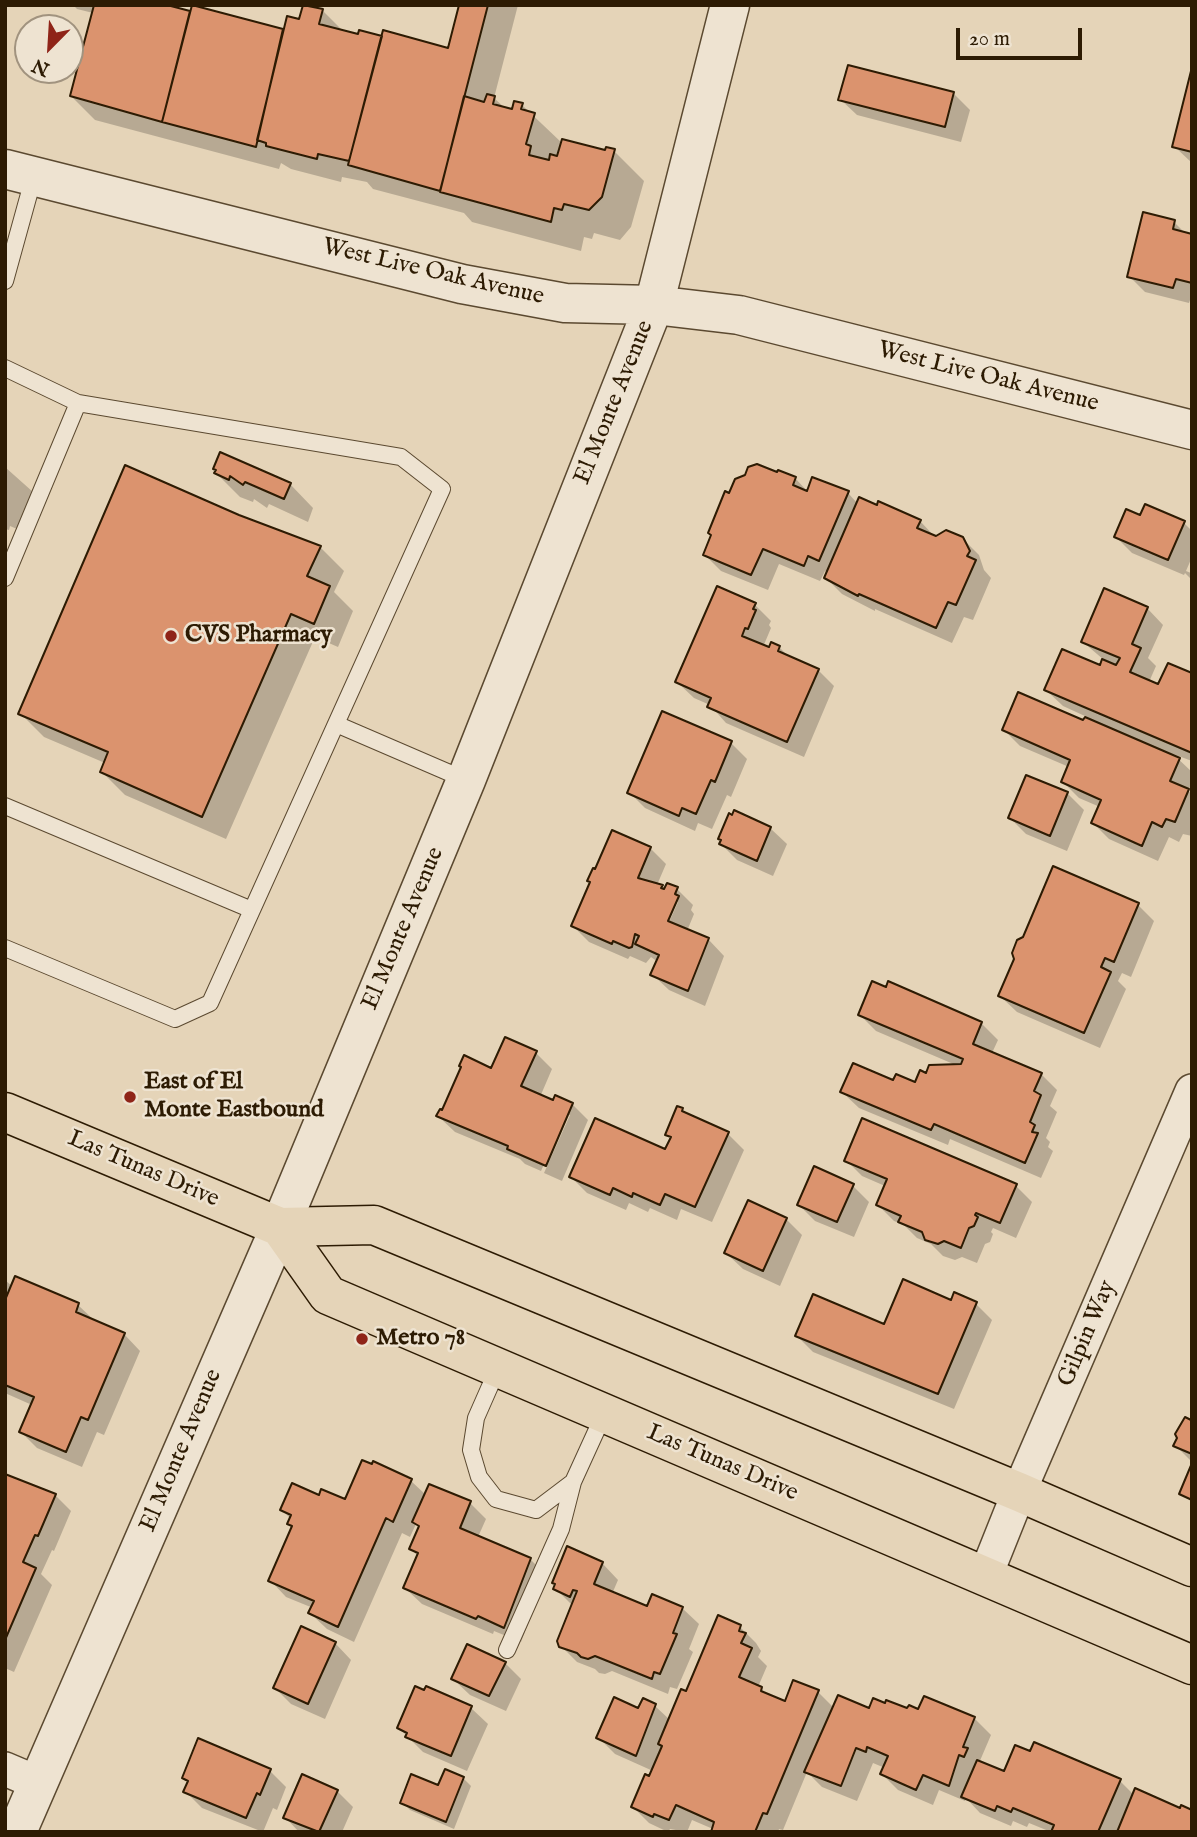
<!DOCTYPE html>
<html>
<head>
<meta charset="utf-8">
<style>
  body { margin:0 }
  #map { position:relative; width:1197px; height:1837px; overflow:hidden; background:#e5d4b8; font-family:"IM FELL English",serif }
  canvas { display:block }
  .frame { position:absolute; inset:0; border:7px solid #2d1b03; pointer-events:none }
  .north { position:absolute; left:14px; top:14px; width:70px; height:70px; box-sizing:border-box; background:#eee3d1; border:2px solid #a1937f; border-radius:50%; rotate:204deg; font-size:19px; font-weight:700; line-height:28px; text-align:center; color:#2d1b03 }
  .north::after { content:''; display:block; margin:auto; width:24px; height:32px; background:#8f2418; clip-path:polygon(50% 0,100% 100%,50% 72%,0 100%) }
  .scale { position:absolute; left:956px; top:28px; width:126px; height:32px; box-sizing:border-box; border:4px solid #2d1b03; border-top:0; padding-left:9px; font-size:21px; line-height:24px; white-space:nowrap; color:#2d1b03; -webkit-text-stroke:5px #eee3d1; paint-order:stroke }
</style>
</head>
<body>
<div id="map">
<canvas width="1197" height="1837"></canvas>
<div class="frame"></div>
<div class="north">N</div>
<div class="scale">20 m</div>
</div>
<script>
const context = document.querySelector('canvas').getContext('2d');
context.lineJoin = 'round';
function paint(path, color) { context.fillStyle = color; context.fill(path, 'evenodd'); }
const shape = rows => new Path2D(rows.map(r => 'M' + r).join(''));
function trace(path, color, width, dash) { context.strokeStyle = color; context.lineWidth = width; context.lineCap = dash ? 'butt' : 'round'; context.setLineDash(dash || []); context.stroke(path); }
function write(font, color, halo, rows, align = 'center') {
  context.font = font + ' "IM FELL English",serif'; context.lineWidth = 5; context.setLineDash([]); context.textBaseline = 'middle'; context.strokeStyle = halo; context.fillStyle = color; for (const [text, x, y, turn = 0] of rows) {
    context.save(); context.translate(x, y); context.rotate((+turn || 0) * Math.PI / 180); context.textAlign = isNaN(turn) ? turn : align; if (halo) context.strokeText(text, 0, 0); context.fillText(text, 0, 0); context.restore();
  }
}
paint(shape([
  [73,5,161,5,192,14,194,8,285,31,322,10,344,32,449,50,461,5,518,5,494,98,506,109,513,111,522,105,562,143,606,152,614,151,644,181,631,227,620,240,594,233,592,239,584,237,581,251,472,222,464,213,373,189,367,182,342,177,341,182,291,169,281,163,279,169,95,120,71,96,93,13,77,9],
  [849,67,954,94,970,110,961,142,857,115,840,99],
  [1192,74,1192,163,1174,146],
  [1174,222,1187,235,1192,236,1192,294,1189,303,1145,292,1129,276],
  [5,467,33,492,17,529,10,526,9,530,5,529],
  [216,473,290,484,313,508,308,522,269,504,267,508,254,499,253,502,240,497],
  [795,478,808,492,848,493,858,504,920,521,936,538,962,538,979,555,984,570,991,578,973,620,964,617,952,643,875,609,875,611,842,594,826,578,828,573,825,571,820,581,779,564,768,590,721,571,705,555,730,495],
  [238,516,320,547,344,571,334,592,353,611,338,647,315,637,226,839,125,795,102,772,105,763,44,737,20,713],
  [1141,517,1184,523,1192,531,1192,557,1186,571,1191,573,1192,570,1192,580,1185,573,1184,575,1132,553,1116,537],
  [755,605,771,621,769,625,771,628,763,647,770,649,779,647,790,658,818,670,834,686,804,757,726,723,710,705,694,698,677,682],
  [1147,608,1163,625,1148,658,1156,666,1149,682,1159,686,1192,675,1192,761,1173,754,1192,772,1192,783,1188,791,1192,794,1192,836,1183,834,1179,842,1169,837,1158,861,1109,839,1093,823,1100,807,1079,798,1063,782,1069,767,1020,746,1004,730,1084,722,1087,717,1063,706,1046,690,1101,667,1104,660,1083,642],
  [731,743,747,759,731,797,727,795,712,829,698,823,695,831,645,808,629,792],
  [1067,793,1084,810,1067,851,1026,834,1010,818],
  [770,828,787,844,773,876,737,860,721,844],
  [650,848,666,864,657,885,666,890,677,889,693,905,691,910,694,914,687,931,708,939,724,956,705,1006,669,990,652,974,658,962,651,957,646,963,630,956,628,959,589,942,573,926],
  [675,900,678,902,666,929,663,928],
  [1054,868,1138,905,1154,921,1131,977,1122,973,1118,981,1126,989,1100,1048,1017,1012,1000,996],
  [889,984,981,1023,998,1040,992,1053,1041,1074,1057,1090,1050,1106,1057,1112,1046,1138,1050,1142,1048,1147,1053,1151,1041,1178,950,1139,948,1145,859,1108,842,1092,894,1083,916,1084,926,1075,958,1066,876,1031,860,1015,887,989],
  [536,1053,552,1069,540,1097,553,1103,572,1104,588,1120,562,1181,544,1173,570,1115,566,1115,541,1171,525,1164,520,1159,455,1132,438,1116,492,1070],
  [678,1108,689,1117,728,1134,744,1150,712,1222,681,1209,677,1220,650,1208,648,1212,629,1203,626,1210,587,1193,571,1177,666,1151,672,1139,667,1134],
  [846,1160,1016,1186,1032,1202,1016,1238,993,1228,991,1232,993,1234,990,1242,985,1244,977,1263,962,1257,955,1260,943,1256,931,1244,917,1238,904,1225,894,1221,878,1205,885,1186,862,1176],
  [853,1186,869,1202,854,1237,815,1221,799,1205],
  [786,1219,802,1235,780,1286,743,1269,726,1253],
  [5,1280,13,1287,78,1305,96,1322,124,1334,140,1351,104,1435,97,1432,82,1467,37,1448,21,1432,32,1405,5,1393],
  [952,1302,976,1304,992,1320,954,1409,813,1352,797,1336,885,1326],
  [1192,1422,1192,1462,1175,1445],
  [374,1464,411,1481,426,1495,470,1503,486,1519,478,1537,530,1559,547,1576,521,1642,494,1631,493,1634,422,1604,405,1588,419,1557,411,1549,420,1528,416,1524,410,1537,402,1533,354,1642,327,1629,310,1613,313,1608,286,1597,270,1580,293,1528,289,1523,291,1519,282,1510,320,1497,346,1502],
  [5,1476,55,1495,71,1511,54,1551,52,1550,41,1574,52,1585,14,1672,5,1668],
  [602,1563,618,1580,612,1594,648,1609,682,1608,699,1624,689,1649,693,1652,677,1689,670,1687,668,1694,612,1671,605,1674,599,1673,595,1669,577,1662,561,1646,573,1606,555,1588],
  [740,1627,756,1643,761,1651,758,1657,767,1666,758,1687,768,1695,786,1703,818,1692,834,1708,870,1711,919,1711,925,1698,974,1718,991,1735,979,1763,1005,1774,1120,1781,1134,1795,1192,1832,1051,1832,1029,1823,1027,1827,1013,1821,1011,1826,980,1813,966,1798,965,1801,939,1790,933,1805,898,1790,882,1774,885,1768,873,1763,857,1801,822,1787,807,1772,783,1830,779,1829,778,1832,713,1832,713,1829,692,1820,687,1832,670,1829,668,1832,649,1823,633,1807,653,1771,615,1754,599,1738,639,1710,644,1701,655,1706,670,1720,687,1693],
  [335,1643,351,1660,325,1719,291,1704,275,1688],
  [505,1663,521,1679,506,1711,470,1695,453,1679],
  [427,1689,471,1708,488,1724,467,1771,423,1752,399,1728],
  [270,1771,286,1787,277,1810,273,1808,263,1832,202,1808,185,1791,189,1783,184,1778],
  [463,1778,471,1786,454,1829,410,1810,402,1802],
  [337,1791,353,1807,342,1832,299,1832,285,1817]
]), '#0003');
const building = shape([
  [94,5,167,5,190,11,162,122,70,96,94,5],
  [192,5,283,29,256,147,162,122,192,5],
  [303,5,323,9,319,24,358,34,359,30,382,36,349,161,318,154,317,159,266,146,266,143,257,140,287,16,299,19,303,5],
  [459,5,488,5,440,191,348,165,383,30,448,48,459,5],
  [848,65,954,92,945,127,838,100,848,65],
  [1192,67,1192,152,1172,147,1192,67],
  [487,94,495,96,493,104,512,109,514,101,523,103,521,109,535,113,526,144,531,146,529,155,549,160,550,154,557,156,562,139,605,150,606,147,615,149,602,197,589,210,564,204,562,210,554,208,551,222,440,192,464,96,484,102,487,94],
  [1143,212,1175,220,1173,229,1192,234,1192,283,1176,279,1173,288,1127,277,1143,212],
  [220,452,291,483,284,499,245,482,243,485,230,476,229,480,214,473,216,470,213,469,220,452],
  [757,464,777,472,778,470,796,477,793,485,807,491,812,477,849,491,819,561,808,556,804,566,763,549,751,575,703,555,711,535,708,533,725,491,729,493,735,479,745,475,748,467,757,464],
  [125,465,239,515,321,546,307,576,330,586,314,624,291,614,202,817,100,772,108,752,18,714,125,465],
  [859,497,877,505,878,501,921,520,917,528,936,536,946,530,963,537,970,551,967,556,976,560,956,605,948,602,936,628,859,594,858,596,824,578,859,497],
  [1145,504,1185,521,1168,560,1114,537,1126,509,1140,515,1145,504],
  [717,586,756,603,753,609,756,610,748,629,745,628,742,636,769,647,771,642,780,646,778,651,819,669,787,742,707,707,711,698,675,682,717,586],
  [1104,588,1148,607,1132,644,1141,648,1130,672,1158,684,1168,663,1192,673,1192,753,1044,690,1062,649,1100,665,1102,659,1116,665,1120,658,1081,642,1104,588],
  [1018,692,1083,720,1085,717,1180,758,1170,781,1189,789,1175,822,1166,819,1162,827,1152,822,1142,846,1091,823,1101,800,1061,782,1070,760,1002,730,1018,692],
  [662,711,732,741,715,782,711,780,696,814,682,808,679,816,627,793,662,711],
  [1026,775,1068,792,1050,836,1008,818,1026,775],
  [734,810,771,827,757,861,719,844,721,840,718,839,729,813,732,815,734,810],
  [612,830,651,847,638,878,663,885,661,888,664,889,667,883,678,887,675,894,679,896,668,921,709,938,688,991,650,975,659,955,635,944,639,936,635,934,632,947,629,948,613,941,612,944,571,926,590,882,587,881,593,868,595,869,612,830],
  [1053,866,1139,903,1114,962,1105,958,1101,967,1111,972,1084,1033,998,996,1014,959,1012,953,1017,940,1023,937,1053,866],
  [872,981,886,987,888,981,982,1022,973,1044,1042,1073,1034,1091,1041,1095,1030,1122,1035,1125,1032,1132,1038,1133,1025,1163,934,1124,931,1130,840,1092,853,1063,893,1080,896,1074,915,1082,920,1070,926,1073,929,1065,961,1064,963,1059,858,1015,872,981],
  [505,1037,537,1051,521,1086,553,1100,555,1095,573,1103,546,1166,507,1149,508,1146,436,1116,440,1109,442,1110,461,1067,459,1066,464,1055,491,1068,505,1037],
  [677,1106,683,1108,682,1111,729,1132,695,1207,665,1194,660,1205,633,1193,632,1197,613,1188,610,1195,569,1177,595,1118,665,1149,671,1137,665,1135,677,1106],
  [862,1118,1017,1184,1000,1223,976,1213,975,1215,978,1217,974,1226,969,1228,961,1248,944,1241,938,1244,925,1240,922,1232,898,1222,901,1216,876,1205,887,1179,844,1161,862,1118],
  [814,1166,854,1184,837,1222,797,1205,814,1166],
  [748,1200,787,1218,763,1271,724,1253,748,1200],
  [15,1276,79,1303,76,1312,125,1333,88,1420,81,1417,66,1452,19,1432,34,1397,5,1385,5,1300,15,1276],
  [903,1279,951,1300,954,1292,977,1302,938,1394,795,1336,813,1294,884,1324,903,1279],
  [1185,1417,1191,1420,1192,1418,1192,1454,1173,1446,1177,1438,1175,1434,1185,1417],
  [362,1460,372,1464,373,1461,412,1479,393,1522,386,1518,338,1627,308,1613,314,1601,268,1581,292,1526,287,1524,291,1515,280,1510,292,1483,319,1495,321,1489,345,1499,362,1460],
  [1192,1463,1192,1500,1179,1494,1192,1463],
  [5,1474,56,1494,38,1536,35,1535,23,1562,36,1568,5,1640,5,1474],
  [429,1484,471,1501,460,1528,531,1558,504,1628,478,1616,476,1619,403,1588,418,1553,409,1549,419,1526,412,1522,429,1484],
  [567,1546,603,1562,594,1584,647,1606,652,1594,683,1607,673,1633,677,1634,660,1674,654,1672,652,1679,595,1656,588,1659,581,1657,577,1653,559,1647,557,1641,577,1591,573,1590,570,1597,553,1589,555,1584,552,1583,567,1546],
  [718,1615,741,1625,739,1631,746,1633,741,1643,752,1648,739,1677,762,1687,761,1691,785,1701,793,1680,819,1690,767,1814,763,1813,755,1832,711,1832,714,1822,676,1805,669,1820,654,1814,653,1817,631,1807,645,1774,649,1776,662,1746,658,1744,681,1689,686,1691,718,1615],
  [301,1626,336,1642,308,1704,273,1688,301,1626],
  [467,1644,506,1662,489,1696,451,1679,467,1644],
  [415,1686,424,1690,426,1686,472,1706,451,1756,405,1737,407,1733,397,1728,415,1686],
  [838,1695,869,1708,873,1698,885,1703,886,1700,907,1708,909,1705,918,1709,924,1696,975,1717,963,1747,968,1748,964,1757,959,1755,949,1786,923,1775,916,1790,880,1774,888,1756,867,1747,866,1752,856,1748,841,1786,804,1772,838,1695],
  [614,1697,638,1708,643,1698,656,1704,636,1756,596,1738,614,1697],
  [198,1738,271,1769,260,1795,257,1793,246,1818,183,1792,188,1781,182,1778,198,1738],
  [1034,1742,1121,1779,1098,1832,1051,1832,1054,1825,1013,1808,1011,1812,997,1806,995,1811,961,1797,977,1760,1004,1771,1015,1745,1030,1751,1034,1742],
  [445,1769,464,1777,446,1822,400,1803,411,1774,438,1785,445,1769],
  [302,1774,338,1790,319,1832,283,1818,302,1774],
  [1135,1788,1180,1808,1181,1805,1192,1810,1192,1832,1117,1832,1135,1788]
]);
paint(building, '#db936e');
trace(building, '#2d1b03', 2);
const service = shape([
  [5,281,34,176],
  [5,368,78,403,5,578],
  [78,403,401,457,442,489,252,910],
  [336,724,466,780],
  [5,806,252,910,210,1003,175,1019,5,948],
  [498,1368,476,1418,471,1450,479,1477,496,1499,536,1510,573,1482,604,1414],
  [507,1650,561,1529,573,1482]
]);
const minor = shape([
  [985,1577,1019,1492,1192,1091],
  [5,1769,38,1783]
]);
const tertiary = shape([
  [5,169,462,284,565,303,654,305,739,315,1192,430],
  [17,1832,280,1227,466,780,654,305,730,5]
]);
const primary = shape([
  [5,1112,280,1227,374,1225,1019,1492,1192,1567],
  [280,1227,328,1295,1192,1665]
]);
trace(service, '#5b4930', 18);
trace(minor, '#5b4930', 36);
trace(tertiary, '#5b4930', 41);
trace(primary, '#2d1b03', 41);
trace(service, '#eee3d1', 16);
trace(minor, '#eee3d1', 33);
trace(tertiary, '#eee3d1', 38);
trace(primary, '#e5d4b8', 38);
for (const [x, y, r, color] of [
  [171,636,7,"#8f2418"],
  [130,1097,7,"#8f2418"],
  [362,1339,7,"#8f2418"]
]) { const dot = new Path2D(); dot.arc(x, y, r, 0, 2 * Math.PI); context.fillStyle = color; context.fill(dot); trace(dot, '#eee3d1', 2.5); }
write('24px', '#2d1b03', '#eee3d1', [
  ["West Live Oak Avenue",433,273,13],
  ["West Live Oak Avenue",988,378,14],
  ["El Monte Avenue",615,403,-68],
  ["El Monte Avenue",404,929,-67],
  ["Las Tunas Drive",143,1170,23],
  ["Gilpin Way",1088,1334,-67],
  ["El Monte Avenue",182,1451,-67],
  ["Las Tunas Drive",722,1464,23]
]);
write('bold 24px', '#2d1b03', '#eee3d1', [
  ["CVS Pharmacy",185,636],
  ["East of El",144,1083],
  ["Monte Eastbound",144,1111],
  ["Metro 78",376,1339]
], 'left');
</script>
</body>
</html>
